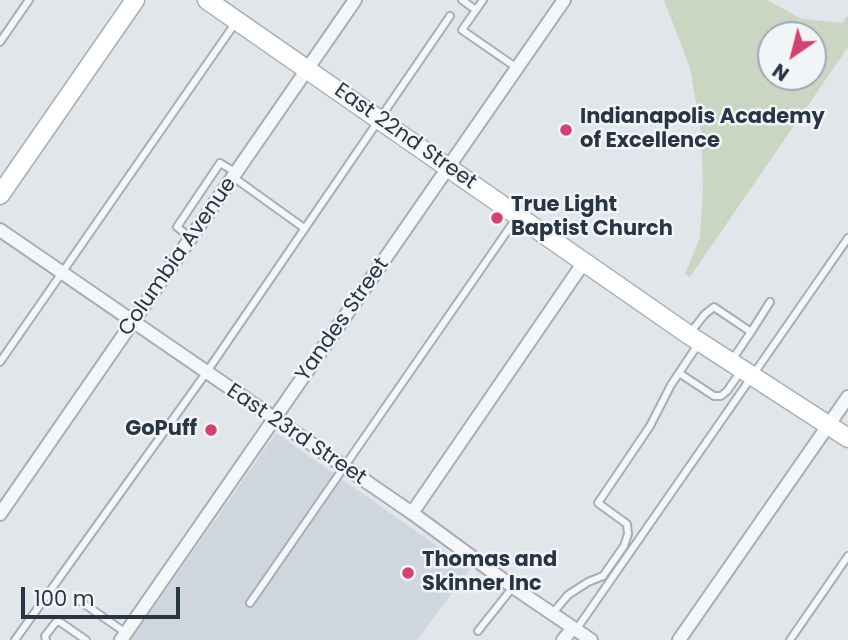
<!DOCTYPE html>
<html>
<head>
<meta charset="utf-8">
<style>
  body { margin:0 }
  #map { position:relative; width:848px; height:640px; overflow:hidden; background:#e1e6ea; font-family:Poppins,sans-serif }
  canvas { display:block }
  .north { position:absolute; left:757px; top:21px; width:70px; height:70px; box-sizing:border-box; background:#f1f5f8; border:2px solid #a1a9b0; border-radius:50%; rotate:215deg; font-size:19px; font-weight:700; line-height:28px; text-align:center; color:#283643 }
  .north::after { content:''; display:block; margin:auto; width:24px; height:32px; background:#d5416e; clip-path:polygon(50% 0,100% 100%,50% 72%,0 100%) }
  .scale { position:absolute; left:21px; top:587px; width:159px; height:32px; box-sizing:border-box; border:4px solid #283643; border-top:0; padding-left:9px; font-size:21px; line-height:24px; white-space:nowrap; color:#283643; -webkit-text-stroke:5px #f1f5f8; paint-order:stroke }
</style>
</head>
<body>
<div id="map">
<canvas width="848" height="640"></canvas>
<div class="north">N</div>
<div class="scale">100 m</div>
</div>
<script>
const context = document.querySelector('canvas').getContext('2d');
context.lineJoin = 'round';
function paint(path, color) { context.fillStyle = color; context.fill(path, 'evenodd'); }
const shape = rows => new Path2D(rows.map(r => 'M' + r).join(''));
function trace(path, color, width, dash) { context.strokeStyle = color; context.lineWidth = width; context.lineCap = dash ? 'butt' : 'round'; context.setLineDash(dash || []); context.stroke(path); }
function write(font, color, halo, rows, align = 'center') {
  context.font = font + ' Poppins,sans-serif'; context.lineWidth = 5; context.setLineDash([]); context.textBaseline = 'middle'; context.strokeStyle = halo; context.fillStyle = color; for (const [text, x, y, turn = 0] of rows) {
    context.save(); context.translate(x, y); context.rotate((+turn || 0) * Math.PI / 180); context.textAlign = isNaN(turn) ? turn : align; if (halo) context.strokeText(text, 0, 0); context.fillText(text, 0, 0); context.restore();
  }
}
paint(shape([
  [276,433,470,569,417,640,131,640]
]), '#cfd6dd');
paint(shape([
  [664,0,767,0,802,19,842,23,848,15,848,47,690,277,685,274,700,238,703,188,701,132,690,68],
  [771,35,813,35,813,77,771,77]
]), '#cad5c2');
const lane = shape([
  [462,0,476,10],
  [483,0,462,30,517,68],
  [0,42,29,0],
  [233,177,304,228],
  [191,238,177,227,220,163,235,172],
  [690,333,705,314,714,307,751,332,770,302],
  [732,360,751,332],
  [0,362,236,22],
  [679,373,714,396,721,396,727,391,741,371],
  [77,599,126,633],
  [250,603,517,217],
  [552,614,568,595,588,582,603,576,624,546,628,534,627,524,598,503,650,426,671,385,699,343],
  [576,630,848,238],
  [478,631,513,587],
  [15,640,206,373,450,16],
  [46,640,45,636,56,622,60,622,86,640],
  [790,640,848,556]
]);
const street = shape([
  [0,230,412,513,513,587,591,640],
  [412,513,584,262],
  [0,514,355,0],
  [121,640,564,0],
  [563,640,573,628],
  [679,640,848,397]
]);
const secondary = shape([
  [207,0,689,335,848,438],
  [0,195,135,0]
]);
trace(lane, '#a6aeb5', 10);
trace(street, '#a6aeb5', 16);
trace(secondary, '#a6aeb5', 21);
trace(lane, '#f4f6f8', 6);
trace(street, '#f4f6f8', 12);
trace(secondary, '#fff', 18);
for (const [x, y, r, color] of [
  [566,130,7,"#d5416e"],
  [497,218,7,"#d5416e"],
  [211,430,7,"#d5416e"],
  [408,573,7,"#d5416e"]
]) { const dot = new Path2D(); dot.arc(x, y, r, 0, 2 * Math.PI); context.fillStyle = color; context.fill(dot); trace(dot, '#f1f5f8', 2.5); }
write('bold 21px', '#283643', '#f1f5f8', [
  ["Indianapolis Academy",580,118],
  ["of Excellence",580,142],
  ["True Light",511,206],
  ["Baptist Church",511,230],
  ["GoPuff",197,430,"right"],
  ["Thomas and",422,561],
  ["Skinner Inc",422,585]
], 'left');
write('21px', '#283643', '#f1f5f8', [
  ["East 22nd Street",405,137,35],
  ["Columbia Avenue",178,257,-55],
  ["Yandes Street",343,320,-55],
  ["East 23rd Street",296,435,34]
]);
</script>
</body>
</html>
